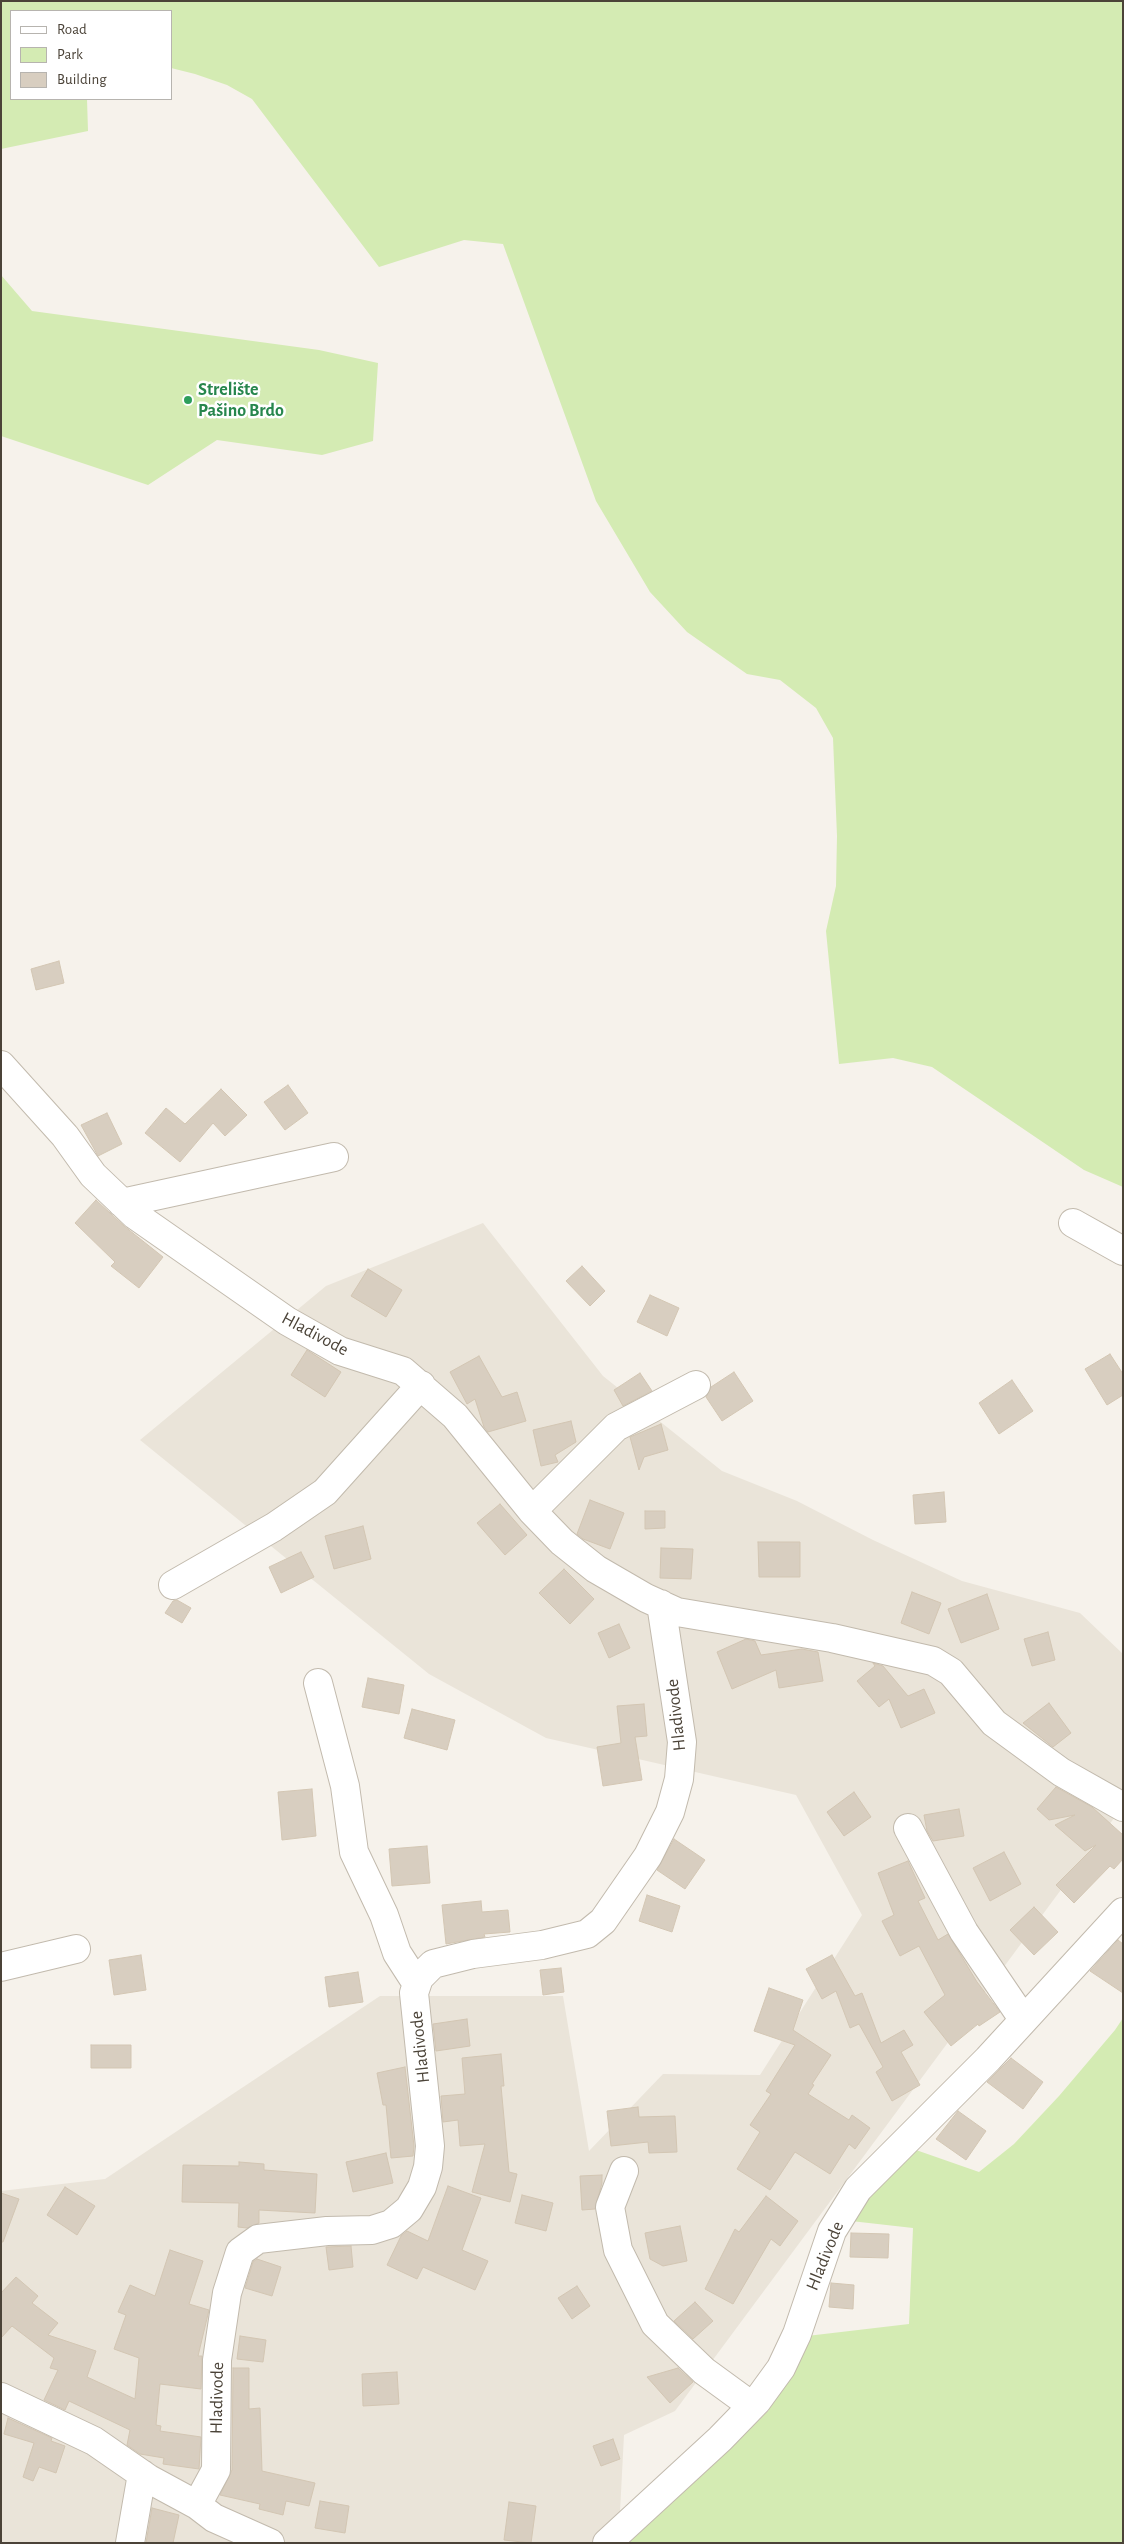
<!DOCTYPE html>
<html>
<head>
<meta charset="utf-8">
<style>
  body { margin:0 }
  #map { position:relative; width:1124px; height:2544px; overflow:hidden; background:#f6f2eb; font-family:"Alegreya Sans",sans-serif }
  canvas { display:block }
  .frame { position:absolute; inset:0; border:2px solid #4b4338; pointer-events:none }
  .legend { position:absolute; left:10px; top:10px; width:162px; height:90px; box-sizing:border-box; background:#fff; border:1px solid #b7b4af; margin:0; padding:6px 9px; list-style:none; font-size:15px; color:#4b4338 }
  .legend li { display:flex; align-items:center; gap:10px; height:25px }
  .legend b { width:25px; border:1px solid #b7b4af }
</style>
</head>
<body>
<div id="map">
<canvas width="1124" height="2544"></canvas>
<div class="frame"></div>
<ul class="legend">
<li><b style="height:6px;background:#fff"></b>Road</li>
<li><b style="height:14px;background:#d4ebb3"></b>Park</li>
<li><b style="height:14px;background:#d8cec0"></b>Building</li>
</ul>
</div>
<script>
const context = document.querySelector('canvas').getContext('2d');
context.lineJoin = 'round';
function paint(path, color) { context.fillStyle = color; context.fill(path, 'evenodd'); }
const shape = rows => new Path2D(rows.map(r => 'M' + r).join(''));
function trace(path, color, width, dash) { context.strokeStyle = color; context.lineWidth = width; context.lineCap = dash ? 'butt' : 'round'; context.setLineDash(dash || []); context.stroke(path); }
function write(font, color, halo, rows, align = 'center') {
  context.font = font + ' "Alegreya Sans",sans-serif'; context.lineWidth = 5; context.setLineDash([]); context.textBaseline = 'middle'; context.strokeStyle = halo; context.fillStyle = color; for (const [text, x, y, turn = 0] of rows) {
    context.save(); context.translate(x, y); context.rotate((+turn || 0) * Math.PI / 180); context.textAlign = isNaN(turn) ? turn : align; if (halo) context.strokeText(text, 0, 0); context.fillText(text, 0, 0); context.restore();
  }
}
paint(shape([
  [483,1223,603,1376,722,1471,797,1501,873,1540,962,1581,1080,1613,1123,1654,1123,1806,675,2411,624,2435,619,2531,612,2543,1,2543,1,2191,105,2179,380,1996,563,1996,589,2151,663,2074,760,2075,862,1915,796,1795,546,1738,429,1674,140,1440,326,1286]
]), '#eae4d9');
paint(shape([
  [1,1,1123,1,1123,1187,1084,1170,932,1067,893,1058,839,1064,826,931,836,886,837,836,833,738,816,708,780,680,747,674,687,632,650,592,596,501,503,244,464,240,379,267,252,99,227,85,195,74,171,68,171,11,11,11,11,99,87,99,88,131,1,149],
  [1,275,32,311,319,350,378,363,373,441,322,455,217,440,148,485,1,436],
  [1123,2018,1123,2543,623,2543,733,2446,768,2411,807,2336,909,2324,913,2228,851,2221,870,2193,916,2150,979,2172,1014,2144,1059,2096,1115,2030]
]), '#d4ebb3');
const building = shape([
  [59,961,64,983,36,990,31,969,59,961],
  [288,1085,308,1113,285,1130,264,1102,288,1085],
  [221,1089,247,1115,225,1136,213,1123,180,1162,145,1133,166,1108,185,1124,221,1089],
  [107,1113,122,1144,98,1156,81,1125,107,1113],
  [96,1200,124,1226,163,1257,139,1288,111,1266,115,1262,75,1223,96,1200],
  [582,1266,605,1291,590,1306,566,1281,582,1266],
  [368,1269,402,1290,386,1317,351,1296,368,1269],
  [650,1295,679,1308,667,1336,637,1322,650,1295],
  [307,1350,341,1372,325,1397,291,1375,307,1350],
  [1110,1354,1123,1374,1123,1395,1107,1405,1085,1369,1110,1354],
  [479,1356,502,1397,517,1392,526,1421,488,1432,484,1427,475,1399,467,1404,450,1372,479,1356],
  [734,1372,753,1401,722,1421,706,1397,711,1387,734,1372],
  [640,1373,652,1391,623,1406,614,1390,640,1373],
  [1012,1380,1033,1411,999,1434,979,1403,1012,1380],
  [571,1421,576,1442,555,1455,558,1462,541,1466,533,1430,571,1421],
  [661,1424,668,1450,644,1457,639,1470,630,1437,661,1424],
  [944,1492,946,1522,915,1524,913,1495,944,1492],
  [590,1500,624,1513,610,1549,583,1539,577,1534,590,1500],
  [500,1504,527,1535,505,1555,477,1523,500,1504],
  [645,1511,665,1511,665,1528,645,1529,645,1511],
  [363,1526,371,1559,334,1569,325,1536,363,1526],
  [758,1542,800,1542,800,1577,759,1577,758,1542],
  [661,1548,693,1549,691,1579,660,1578,661,1548],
  [301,1552,314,1577,281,1593,269,1567,301,1552],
  [564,1569,594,1599,570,1624,539,1593,564,1569],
  [912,1592,941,1603,929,1634,901,1623,912,1592],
  [987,1594,999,1629,961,1643,948,1609,987,1594],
  [177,1600,191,1608,182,1623,165,1613,173,1601,177,1600],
  [619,1624,630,1648,609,1658,598,1633,619,1624],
  [1048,1632,1055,1660,1032,1666,1024,1639,1048,1632],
  [746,1639,755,1641,761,1655,802,1649,818,1652,823,1681,779,1688,776,1670,732,1689,717,1652,746,1639],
  [873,1663,883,1666,908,1696,924,1689,935,1713,901,1728,889,1699,879,1707,857,1681,875,1666,873,1663],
  [368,1678,404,1685,399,1714,362,1707,368,1678],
  [1049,1703,1071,1733,1053,1747,1023,1723,1049,1703],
  [644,1704,647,1736,635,1737,642,1780,603,1786,597,1747,621,1743,617,1706,644,1704],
  [412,1709,455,1720,447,1750,404,1738,412,1709],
  [1056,1787,1092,1807,1123,1835,1123,1859,1114,1869,1110,1866,1074,1903,1056,1885,1096,1845,1085,1851,1055,1825,1075,1815,1049,1820,1037,1809,1056,1787],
  [312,1789,316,1836,282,1840,278,1792,312,1789],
  [854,1792,871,1817,844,1836,827,1812,854,1792],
  [959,1809,964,1836,933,1841,927,1831,924,1815,959,1809],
  [674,1839,705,1860,685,1889,657,1870,674,1839],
  [427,1846,430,1883,392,1886,389,1849,427,1846],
  [1004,1852,1021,1884,990,1901,973,1868,1004,1852],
  [908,1861,925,1898,918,1901,938,1940,948,1934,977,1982,1000,2012,979,2026,978,2024,951,2046,924,2012,945,1995,919,1946,900,1956,882,1921,894,1915,878,1873,908,1861],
  [647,1895,680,1906,672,1932,639,1921,647,1895],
  [481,1901,482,1912,508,1910,510,1932,484,1934,485,1937,446,1944,442,1905,481,1901],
  [1034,1907,1058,1932,1034,1955,1010,1930,1034,1907],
  [1118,1940,1123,1944,1123,1993,1090,1971,1118,1940],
  [141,1955,146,1990,114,1995,109,1960,141,1955],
  [832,1955,855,1996,862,1993,881,2043,904,2030,913,2045,901,2052,920,2085,892,2101,876,2072,883,2067,859,2024,850,2028,836,1991,822,1999,806,1969,832,1955],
  [561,1968,564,1992,543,1995,540,1970,561,1968],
  [358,1972,363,2002,329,2007,325,1977,358,1972],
  [769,1988,803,2000,793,2030,831,2055,812,2084,814,2085,808,2094,849,2120,852,2115,870,2128,855,2149,849,2144,830,2174,795,2152,770,2190,737,2169,760,2132,750,2125,771,2094,766,2091,795,2045,754,2031,769,1988],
  [467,2019,470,2046,436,2051,433,2024,467,2019],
  [91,2045,131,2045,131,2068,91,2068,91,2045],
  [501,2054,504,2086,501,2086,509,2172,517,2174,510,2202,472,2192,485,2144,460,2146,458,2120,443,2122,441,2096,465,2094,462,2058,501,2054],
  [1011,2058,1043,2082,1023,2109,987,2082,1011,2058],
  [405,2067,414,2146,413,2156,391,2158,386,2105,383,2105,377,2073,405,2067],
  [638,2107,639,2117,675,2116,677,2152,649,2153,648,2142,611,2146,607,2111,638,2107],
  [958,2111,986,2131,966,2160,936,2139,958,2111],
  [386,2153,393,2183,353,2192,346,2162,386,2153],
  [239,2162,264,2164,264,2170,317,2174,315,2213,259,2210,259,2223,247,2228,238,2227,239,2203,182,2202,183,2165,239,2166,239,2162],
  [602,2175,602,2183,595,2209,582,2210,580,2176,602,2175],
  [448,2186,481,2198,462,2250,488,2261,475,2290,423,2267,417,2279,387,2265,401,2236,407,2231,428,2241,448,2186],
  [65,2187,95,2206,77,2235,47,2215,65,2187],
  [1,2193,19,2199,3,2242,1,2242,1,2193],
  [522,2195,553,2203,546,2231,515,2223,522,2195],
  [766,2196,798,2221,780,2246,771,2239,733,2304,705,2289,735,2229,739,2232,766,2196],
  [680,2226,687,2261,663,2266,650,2259,645,2233,680,2226],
  [851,2233,889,2234,888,2258,850,2257,851,2233],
  [351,2246,353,2267,329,2270,326,2247,351,2246],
  [170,2250,203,2261,189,2304,209,2310,198,2356,202,2356,201,2389,160,2384,156,2425,161,2426,160,2431,201,2437,199,2469,163,2464,164,2458,140,2454,127,2445,130,2430,69,2401,65,2410,44,2400,58,2370,50,2368,54,2358,12,2326,1,2338,1,2293,16,2277,38,2296,32,2303,58,2323,48,2335,96,2351,87,2377,135,2399,139,2358,114,2349,126,2315,118,2312,130,2285,155,2296,170,2250],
  [257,2259,281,2267,272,2296,245,2288,253,2262,257,2259],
  [831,2283,854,2285,853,2309,829,2307,831,2283],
  [577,2286,590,2306,572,2319,558,2298,577,2286],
  [695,2302,713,2321,693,2339,674,2321,695,2302],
  [240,2336,266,2340,263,2362,237,2359,240,2336],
  [233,2368,249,2368,249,2409,260,2408,262,2471,315,2483,309,2506,286,2501,283,2515,259,2509,260,2504,220,2495,232,2470,233,2368],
  [678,2368,693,2382,670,2403,647,2377,678,2368],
  [397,2372,399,2404,363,2406,362,2374,397,2372],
  [8,2418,52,2438,51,2441,65,2446,56,2473,39,2467,33,2481,23,2477,34,2443,4,2434,8,2418],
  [613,2439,620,2459,601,2466,593,2446,613,2439],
  [320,2501,349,2506,345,2533,315,2528,320,2501],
  [509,2502,536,2506,531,2543,504,2540,509,2502],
  [152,2508,179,2515,173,2543,146,2543,152,2508]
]);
paint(building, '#d8cec0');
trace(building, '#d3c6b3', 1);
const minor = shape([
  [1,1065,65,1136,93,1175,135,1215,287,1321,340,1351,403,1371,455,1416,532,1511,562,1542,596,1569,646,1598,677,1612,832,1638,933,1661,951,1672,994,1723,1061,1772,1123,1807],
  [122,1203,334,1157],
  [1073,1223,1123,1251],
  [532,1511,616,1427,696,1385],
  [173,1585,274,1527,325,1492,421,1385],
  [318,1683,345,1786,354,1852,384,1915,397,1953,417,1984],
  [908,1828,964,1932,1023,2019],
  [1,1967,76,1949],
  [624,2171,610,2207,618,2250,655,2324,704,2371,752,2406],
  [1,2397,94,2441,149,2479,197,2505,214,2518,270,2543],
  [197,2505,216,2470,217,2360,227,2293,240,2252,258,2239,327,2231,372,2230,391,2224,409,2209,422,2187,428,2167,430,2146,414,1993,419,1978,433,1964,473,1954,542,1945,587,1934,603,1921,648,1856,670,1812,679,1779,682,1742,661,1604],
  [130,2543,142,2474],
  [607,2543,720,2439,757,2401,781,2368,797,2334,832,2231,858,2189,988,2059,1123,1912]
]);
trace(minor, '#c2baad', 30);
trace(minor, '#fff', 28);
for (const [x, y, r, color] of [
  [188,400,5,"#2e9e5b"]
]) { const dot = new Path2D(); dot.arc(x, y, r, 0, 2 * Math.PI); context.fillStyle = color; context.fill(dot); trace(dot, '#fff', 2); }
write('bold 18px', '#27864d', '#fff', [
  ["Strelište",198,390],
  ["Pašino Brdo",198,411]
], 'left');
write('18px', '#4b4338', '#fff', [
  ["Hladivode",315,1334,28],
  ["Hladivode",676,1715,-96],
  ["Hladivode",420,2047,-96],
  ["Hladivode",825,2256,-68],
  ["Hladivode",217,2398,-89]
]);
</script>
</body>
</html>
